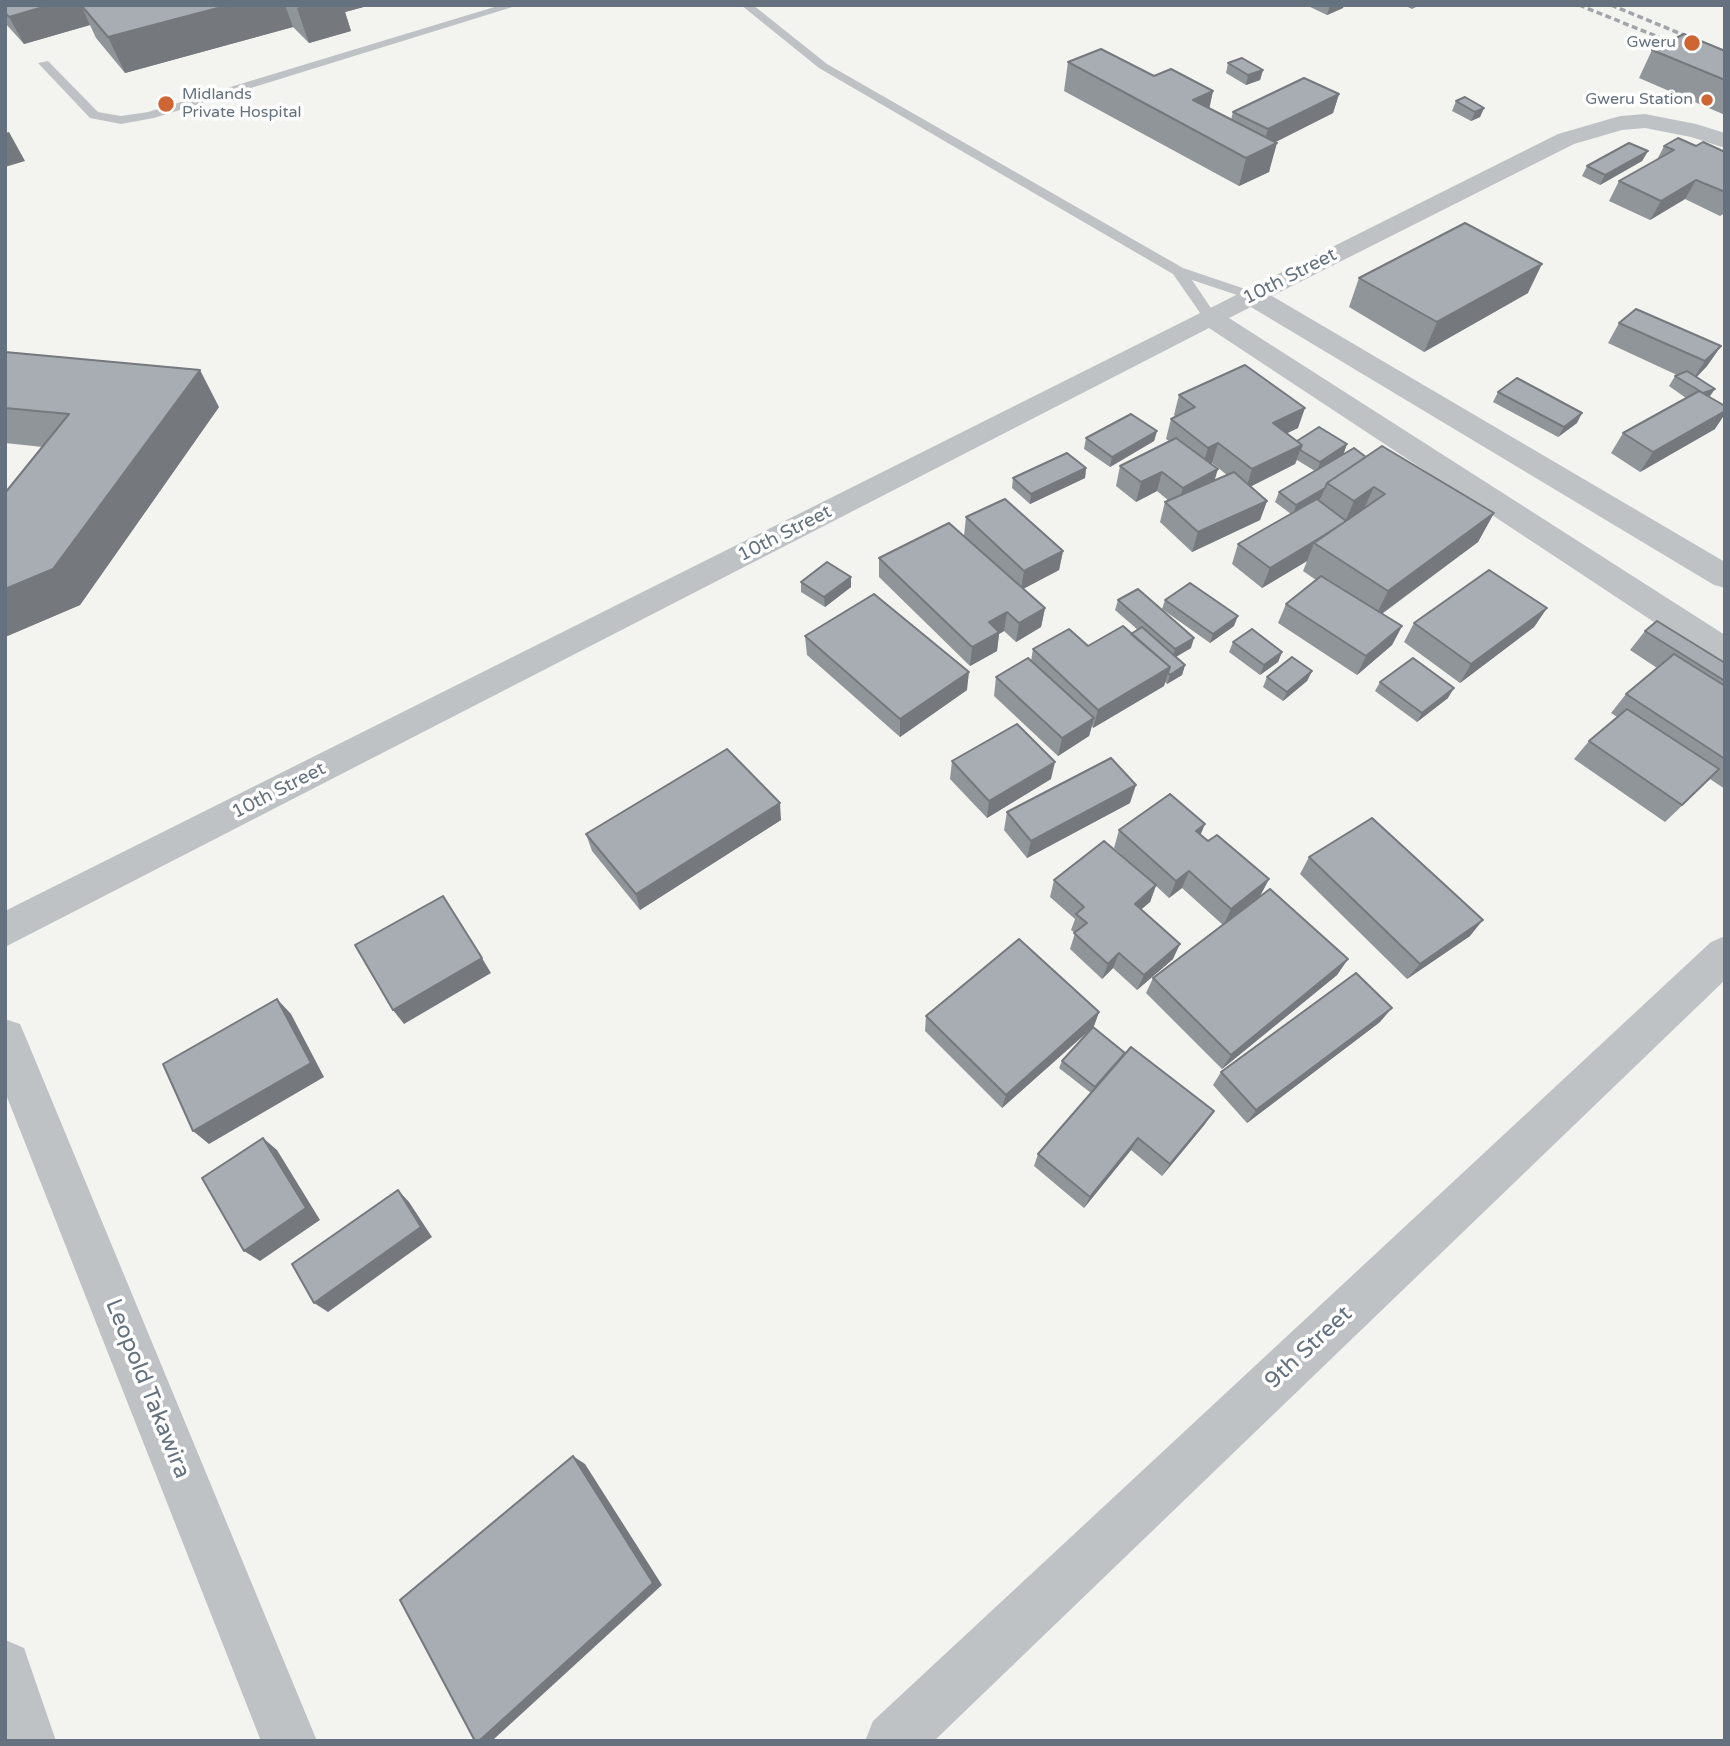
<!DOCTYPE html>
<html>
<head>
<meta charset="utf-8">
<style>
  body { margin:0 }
  #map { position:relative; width:1730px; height:1746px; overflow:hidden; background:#f3f3f0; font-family:"Varela Round",sans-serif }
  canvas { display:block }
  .frame { position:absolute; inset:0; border:7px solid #65717e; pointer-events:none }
</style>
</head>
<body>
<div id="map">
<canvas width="1730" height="1746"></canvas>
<div class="frame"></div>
</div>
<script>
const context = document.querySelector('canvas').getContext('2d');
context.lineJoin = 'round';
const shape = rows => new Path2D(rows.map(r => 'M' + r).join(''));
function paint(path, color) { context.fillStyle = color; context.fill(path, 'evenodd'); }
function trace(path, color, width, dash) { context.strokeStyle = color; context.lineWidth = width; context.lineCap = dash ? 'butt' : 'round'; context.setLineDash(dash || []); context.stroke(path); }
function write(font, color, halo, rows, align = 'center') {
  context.font = font + ' "Varela Round",sans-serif'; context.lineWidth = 7; context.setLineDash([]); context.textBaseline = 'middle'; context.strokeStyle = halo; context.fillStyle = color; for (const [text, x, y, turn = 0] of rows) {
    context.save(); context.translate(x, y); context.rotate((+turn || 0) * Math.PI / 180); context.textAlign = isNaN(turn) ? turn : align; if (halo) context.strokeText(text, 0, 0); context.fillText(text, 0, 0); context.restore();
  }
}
paint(shape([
  [501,5,519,5,154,118,121,124,90,118,38,63,48,61,98,112,121,116,148,112,501,5],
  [741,5,753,5,827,64,1183,268,1257,293,1259,296,1252,300,1192,280,1217,317,1215,320,1205,320,1173,274,819,68,741,5]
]), '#bfc2c5');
paint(shape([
  [1645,114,1696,124,1725,133,1725,148,1691,137,1645,128,1622,130,1574,144,1272,296,1725,562,1725,588,1714,585,1251,307,1229,318,1725,635,1725,664,1713,661,1209,328,5,947,5,911,1558,134,1620,116,1645,114],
  [1725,936,1725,980,934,1741,865,1741,873,1721,1711,942,1725,936],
  [5,1019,20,1024,26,1038,317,1741,261,1741,5,1092,5,1019],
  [5,1640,24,1648,56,1741,5,1741,5,1640]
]), '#bfc2c5');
trace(shape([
  [1579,5,1725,64],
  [1611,5,1725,52]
]), '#a1a5aa', 3.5, [6, 3.5]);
paint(shape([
  [5,5,371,5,345,12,351,31,309,43,293,27,125,73,96,38,90,25,24,44,5,23],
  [1306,5,1344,5,1343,8,1327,15],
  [1404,5,1420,5,1412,9],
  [1652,50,1725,51,1725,115,1639,78],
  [1068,62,1154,76,1213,91,1209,108,1231,120,1233,112,1339,94,1333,113,1275,142,1269,172,1239,186,1064,91],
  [1228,63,1263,70,1260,80,1246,85,1226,73],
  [1456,101,1484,108,1480,117,1471,121,1452,111],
  [1664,146,1696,146,1725,152,1725,213,1720,216,1685,199,1650,220,1609,201,1619,181,1657,160],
  [1648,151,1642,161,1600,185,1582,176,1587,166],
  [1359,278,1528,293,1424,352,1349,307],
  [1619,323,1721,346,1707,366,1697,377,1709,397,1715,429,1640,472,1611,453,1623,433,1686,398,1669,386,1675,376,1677,375,1608,343],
  [5,352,219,407,80,605,5,637,5,493,43,447,5,443],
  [1498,392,1577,423,1558,437,1493,402],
  [1179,395,1298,428,1287,433,1297,441,1347,444,1343,455,1366,457,1494,513,1478,542,1382,614,1402,626,1392,645,1357,675,1278,623,1286,604,1316,580,1303,571,1307,561,1262,588,1232,564,1238,544,1291,514,1275,502,1279,492,1315,471,1297,460,1295,464,1251,486,1267,501,1260,520,1192,552,1160,522,1165,502,1169,501,1157,491,1136,502,1116,486,1120,466,1169,441,1166,439,1171,419,1176,417,1174,415],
  [1212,463,1227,475,1215,480,1211,464],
  [1157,431,1154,441,1110,467,1084,449,1086,438],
  [1086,468,1085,478,1030,504,1012,488,1013,478],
  [966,517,1063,551,1059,570,1023,589,1045,608,1041,627,1016,642,1004,631,999,634,997,651,970,666,879,577,879,558,964,536],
  [851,577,851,587,825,607,801,592,801,582],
  [1118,600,1191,648,1176,657,1185,665,1182,675,1167,684,1165,682,1164,686,1093,728,1092,726,1089,736,1058,756,994,696,996,677,1031,661,1033,649,1088,646,1131,634,1138,630,1115,610],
  [1165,600,1234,626,1210,643,1162,609],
  [1547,608,1534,627,1460,683,1404,642,1414,623],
  [1645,631,1725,663,1725,789,1710,779,1665,822,1574,759,1589,741,1617,717,1611,713,1626,694,1657,668,1630,650],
  [805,636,967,690,900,737,807,655],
  [1233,642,1282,652,1278,662,1260,675,1229,652],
  [1312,671,1307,681,1283,701,1263,687,1267,677],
  [1380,682,1448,698,1417,722,1375,691],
  [952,761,1051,779,987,818,950,779],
  [1130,803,1027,858,1004,830,1007,812],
  [781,820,640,910,592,851,586,834],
  [1119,830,1201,835,1208,841,1269,879,1260,896,1246,907,1348,959,1337,975,1222,1069,1146,993,1153,978,1223,925,1182,888,1169,898,1156,886,1150,902,1141,909,1173,959,1137,990,1113,968,1102,979,1070,949,1075,933,1071,930,1075,919,1050,897,1054,880,1135,867,1114,848],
  [1309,857,1470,936,1407,979,1300,874],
  [1099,1012,1093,1028,1205,1124,1162,1176,1131,1150,1084,1208,1034,1166,1038,1154,1091,1093,1059,1068,1062,1061,1091,1029,1002,1108,925,1031,926,1016],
  [1380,1022,1247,1123,1213,1085,1221,1072]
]), '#909599');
paint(shape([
  [50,5,81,5,90,25,24,44,9,17],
  [229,5,285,5,293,27,125,73,108,37],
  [306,5,371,5,345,12,351,31,309,43,297,8],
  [1330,5,1344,5,1343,8,1327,15],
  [1263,70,1260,80,1246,85,1248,75],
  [1213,91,1207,119,1193,100],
  [1339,94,1333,113,1262,149,1268,129],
  [1484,108,1480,117,1471,121,1475,112],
  [9,132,25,161,5,167,5,133],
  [1277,143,1269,172,1239,186,1246,158],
  [1648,151,1642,161,1600,185,1605,175],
  [1696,180,1685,199,1650,220,1661,201],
  [1542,264,1528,293,1424,352,1437,322],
  [1721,346,1707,366,1692,381,1705,361],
  [200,370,219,407,80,605,5,637,5,589],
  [1715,389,1708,399,1702,394],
  [1305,408,1298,428,1267,443,1273,423],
  [1725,411,1725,414,1715,429,1640,472,1653,452],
  [1582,413,1577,423,1558,437,1564,427],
  [1157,431,1154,441,1110,467,1112,457],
  [1218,443,1212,463,1202,468,1208,448],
  [1347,444,1343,455,1317,472,1320,462],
  [1302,445,1295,464,1246,489,1252,469],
  [1086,468,1085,478,1030,504,1031,494],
  [1218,469,1212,489,1177,508,1183,488],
  [1162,472,1157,491,1136,502,1141,482],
  [1374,487,1361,515,1314,543,1307,561,1262,588,1270,568,1344,524,1354,501],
  [1325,488,1321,498,1293,515,1296,505],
  [1267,501,1260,520,1192,552,1198,532],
  [1494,513,1478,542,1374,619,1388,591],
  [1063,551,1059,570,1021,590,1024,571],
  [851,577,851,587,825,607,824,597],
  [1045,608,1041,627,1016,642,1019,623],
  [1547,608,1534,627,1460,683,1471,664],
  [1007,612,1004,631,999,634,997,651,970,666,972,647,989,622],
  [1238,616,1234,626,1210,643,1213,634],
  [1402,626,1392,645,1357,675,1366,656],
  [1194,638,1191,648,1172,659,1175,649],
  [1282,652,1278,662,1260,675,1264,665],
  [1185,665,1182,675,1167,684,1170,675],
  [1170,667,1164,686,1093,728,1098,710],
  [1312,671,1307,681,1283,701,1287,692],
  [969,672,967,690,900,737,900,719],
  [1454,688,1448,698,1417,722,1422,713],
  [1094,718,1089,736,1058,756,1062,738],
  [1055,762,1051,779,987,818,989,801],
  [1136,785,1130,803,1027,858,1031,841],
  [780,803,781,820,640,910,636,894],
  [1205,824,1198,841,1196,831],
  [1189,871,1182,888,1169,898,1176,881],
  [1269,879,1260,896,1223,926,1231,909],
  [1156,885,1150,902,1129,920,1135,904],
  [1483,920,1470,936,1407,979,1420,964],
  [1180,944,1173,959,1137,990,1144,975],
  [1119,953,1113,968,1102,979,1108,964],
  [482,958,491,973,404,1024,393,1010],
  [1348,959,1337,975,1222,1069,1231,1055],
  [277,999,291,1014,324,1077,209,1144,193,1131],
  [1392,1008,1380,1022,1247,1123,1256,1110],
  [1099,1012,1094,1026,1002,1108,1006,1095],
  [1214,1111,1205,1124,1162,1176,1170,1164],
  [263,1138,277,1150,320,1220,260,1261,244,1251],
  [1138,1138,1131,1150,1084,1208,1090,1197],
  [398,1190,409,1202,432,1237,328,1312,314,1303],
  [573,1456,585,1464,662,1585,494,1739,486,1741,479,1741]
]), '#75797d');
const building = shape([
  [5,5,50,5,9,17,5,12,5,5],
  [81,5,229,5,108,37,81,5],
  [1684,34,1725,51,1725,80,1652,50,1684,34],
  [1101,49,1154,76,1171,69,1213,91,1193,100,1277,143,1246,158,1068,62,1101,49],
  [1242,58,1263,70,1248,75,1228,63,1242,58],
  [1304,78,1339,94,1268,129,1233,112,1304,78],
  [1465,97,1484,108,1475,112,1456,101,1465,97],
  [1678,138,1696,146,1703,142,1725,152,1725,192,1696,180,1661,201,1619,181,1674,150,1664,146,1678,138],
  [1629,143,1648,151,1605,175,1587,166,1629,143],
  [1465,223,1542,264,1437,322,1359,278,1465,223],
  [1636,309,1721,346,1705,361,1619,323,1636,309],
  [5,352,200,370,53,569,5,589,5,493,69,414,5,408,5,352],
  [1245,365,1305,408,1273,423,1302,445,1252,469,1218,443,1208,448,1171,419,1195,407,1179,395,1245,365],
  [1687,371,1715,389,1703,393,1675,376,1687,371],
  [1517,378,1582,413,1564,427,1498,392,1517,378],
  [1699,391,1725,406,1725,411,1653,452,1623,433,1699,391],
  [1131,414,1157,431,1112,457,1086,438,1131,414],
  [1319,427,1347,444,1320,462,1300,450,1302,445,1297,441,1319,427],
  [1176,438,1218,469,1183,488,1162,472,1141,482,1120,466,1176,438],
  [1382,446,1494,513,1388,591,1314,543,1385,494,1374,487,1354,501,1327,483,1382,446],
  [1354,448,1366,457,1327,483,1325,488,1296,505,1279,492,1354,448],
  [1067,453,1086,468,1031,494,1013,478,1067,453],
  [1234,472,1267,501,1198,532,1165,502,1234,472],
  [1005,499,1063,551,1024,571,966,517,1005,499],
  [1317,499,1346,521,1323,536,1270,568,1238,544,1317,499],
  [949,523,1045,608,1019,623,1007,612,989,622,999,632,972,647,879,558,949,523],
  [827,562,851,577,824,597,801,582,827,562],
  [1489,570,1547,608,1471,664,1414,623,1489,570],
  [1321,576,1402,626,1366,656,1286,604,1321,576],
  [1190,583,1238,616,1213,634,1165,600,1190,583],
  [1138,589,1194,638,1175,649,1118,600,1138,589],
  [874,594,969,672,900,719,805,636,874,594],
  [1657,621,1725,663,1725,681,1645,631,1657,621],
  [1123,626,1170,667,1098,710,1033,649,1069,629,1088,646,1123,626],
  [1142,627,1185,665,1170,675,1168,673,1170,667,1131,634,1142,627],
  [1252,629,1282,652,1264,665,1233,642,1252,629],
  [1674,654,1725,686,1725,759,1626,694,1674,654],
  [1292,657,1312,671,1287,692,1267,677,1292,657],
  [1028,658,1094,718,1062,738,996,677,1028,658],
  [1413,658,1454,688,1422,713,1380,682,1413,658],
  [1627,709,1719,769,1682,805,1589,741,1627,709],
  [1017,724,1055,762,989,801,952,761,1017,724],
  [727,749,780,803,636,894,586,834,727,749],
  [1111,758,1136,785,1031,841,1007,812,1111,758],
  [1170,794,1205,824,1196,831,1208,841,1217,835,1269,879,1231,909,1189,871,1176,881,1119,830,1170,794],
  [1372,818,1483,920,1420,964,1309,857,1372,818],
  [1104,841,1156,885,1135,904,1180,944,1144,975,1119,953,1108,964,1074,933,1087,923,1076,914,1084,907,1054,880,1104,841],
  [1270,889,1348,959,1231,1055,1153,978,1270,889],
  [443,896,482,958,393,1010,355,945,443,896],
  [1019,939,1099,1012,1006,1095,926,1016,1019,939],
  [1356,973,1392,1008,1256,1110,1221,1072,1356,973],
  [277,999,311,1063,193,1131,163,1064,277,999],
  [1093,1027,1125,1053,1095,1087,1062,1061,1093,1027],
  [1131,1047,1214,1111,1170,1164,1138,1138,1090,1197,1038,1154,1131,1047],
  [263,1138,306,1208,244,1251,202,1178,263,1138],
  [398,1190,421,1227,314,1303,292,1264,398,1190],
  [573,1456,653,1583,479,1741,475,1741,400,1600,573,1456]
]);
paint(building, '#a7adb2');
trace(building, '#75797d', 2);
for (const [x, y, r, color] of [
  [1692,43,9,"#d06534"],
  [1707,100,7,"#d06534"],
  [166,104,9,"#d06534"]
]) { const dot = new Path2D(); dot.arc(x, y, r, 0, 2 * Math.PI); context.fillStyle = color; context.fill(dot); trace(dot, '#fff', 2.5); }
write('16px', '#65717e', '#fff', [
  ["Gweru",1676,43],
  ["Midlands",182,95,"left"],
  ["Private Hospital",182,113,"left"],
  ["Gweru Station",1693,100]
], 'right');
write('19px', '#65717e', '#fff', [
  ["10th Street",1290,277,-27],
  ["10th Street",785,534,-27],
  ["10th Street",279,791,-27]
]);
write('23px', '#65717e', '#fff', [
  ["9th Street",1309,1348,-43],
  ["Leopold Takawira",147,1389,68]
]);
</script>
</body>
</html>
